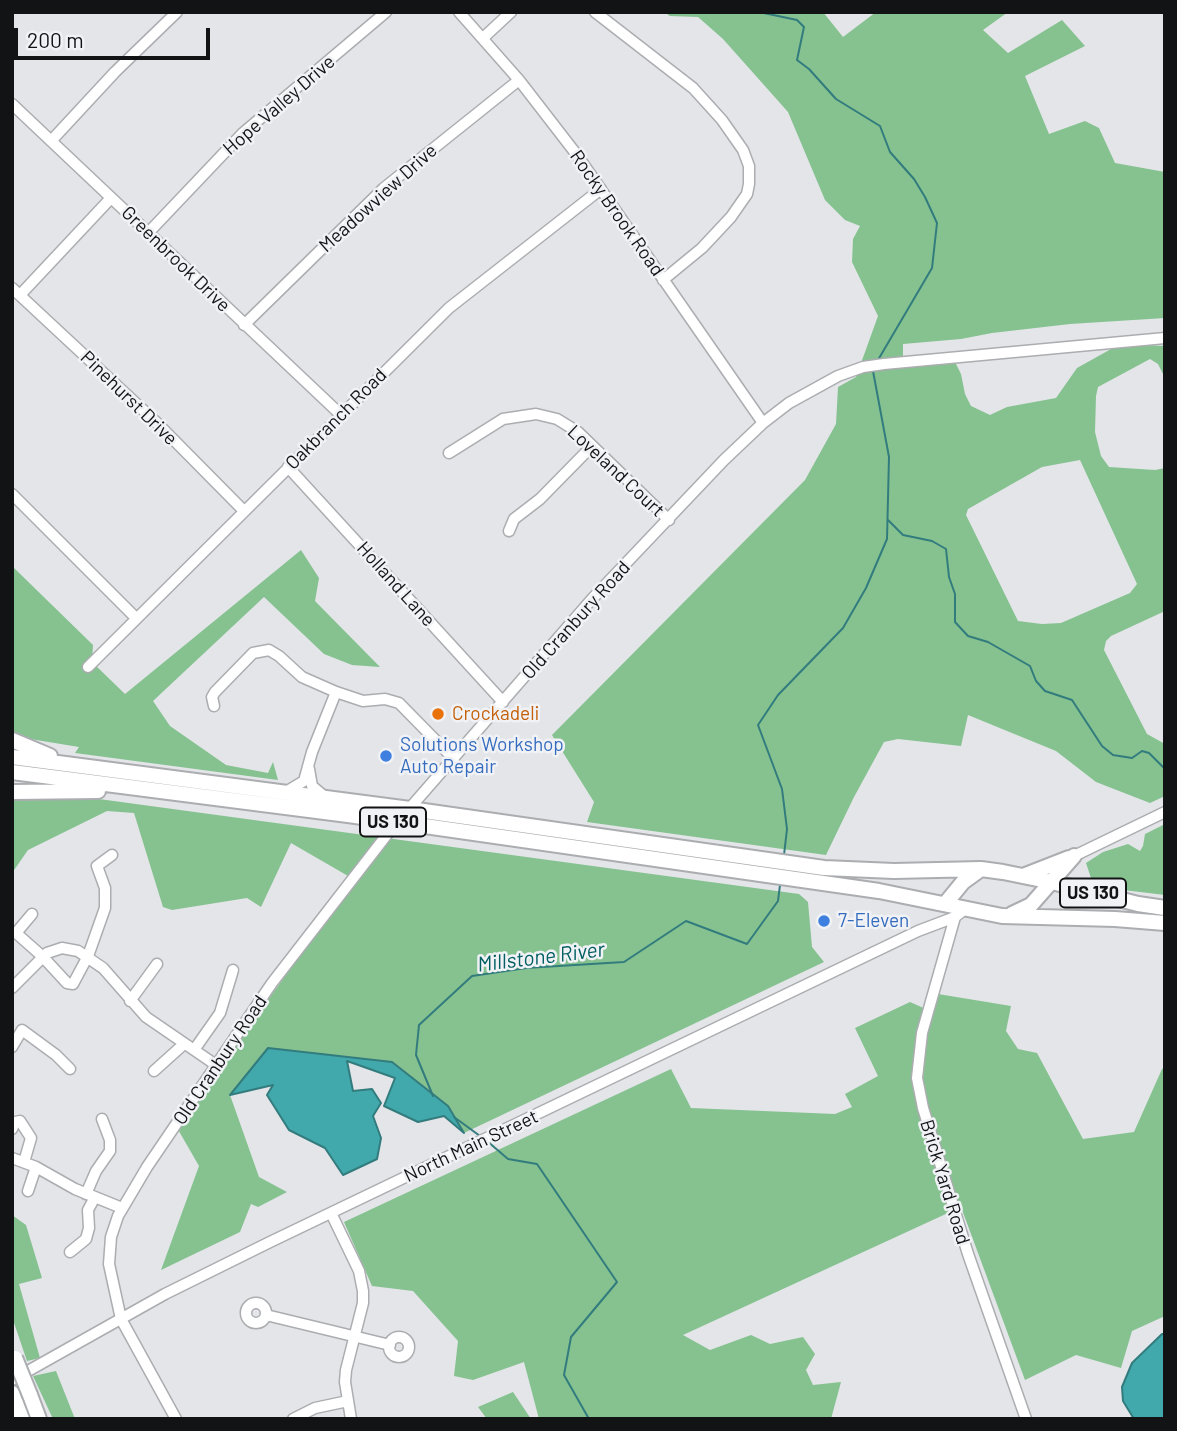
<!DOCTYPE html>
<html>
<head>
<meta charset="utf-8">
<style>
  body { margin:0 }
  #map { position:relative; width:1177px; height:1431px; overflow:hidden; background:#e3e5e8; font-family:Barlow,sans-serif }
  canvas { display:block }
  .frame { position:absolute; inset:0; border:14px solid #121314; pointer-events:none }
  .scale { position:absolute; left:14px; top:28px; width:196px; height:32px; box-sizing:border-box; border:4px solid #121314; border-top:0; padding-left:9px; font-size:21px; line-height:24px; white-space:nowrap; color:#121314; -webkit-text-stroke:5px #f0f2f6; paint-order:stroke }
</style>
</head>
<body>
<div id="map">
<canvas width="1177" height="1431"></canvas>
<div class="frame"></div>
<div class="scale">200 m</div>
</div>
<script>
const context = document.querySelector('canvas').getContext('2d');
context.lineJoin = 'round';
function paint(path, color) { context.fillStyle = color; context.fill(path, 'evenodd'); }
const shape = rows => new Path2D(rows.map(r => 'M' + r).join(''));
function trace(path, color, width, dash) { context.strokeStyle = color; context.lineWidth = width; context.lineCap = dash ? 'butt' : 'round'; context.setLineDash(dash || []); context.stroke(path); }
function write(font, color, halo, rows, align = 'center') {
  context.font = font + ' Barlow,sans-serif'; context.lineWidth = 5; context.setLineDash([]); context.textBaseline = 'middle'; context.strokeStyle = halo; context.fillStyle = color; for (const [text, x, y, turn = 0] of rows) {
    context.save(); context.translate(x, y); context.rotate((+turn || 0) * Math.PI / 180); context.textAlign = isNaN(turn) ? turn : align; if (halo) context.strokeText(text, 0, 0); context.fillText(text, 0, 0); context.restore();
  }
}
paint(shape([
  [664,12,823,12,843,37,876,12,1008,12,983,30,1008,53,1062,20,1085,46,1025,76,1049,134,1085,121,1099,128,1115,163,1165,172,1165,318,1070,324,992,333,961,339,903,344,903,357,905,368,953,358,961,374,965,394,971,406,990,415,1007,407,1056,398,1077,368,1120,344,1165,346,1165,378,1158,364,1150,359,1098,387,1096,396,1095,432,1101,456,1109,467,1155,470,1165,468,1165,611,1111,636,1106,641,1104,650,1147,734,1165,744,1165,796,1150,803,1096,782,1056,751,968,715,961,746,898,739,884,742,854,797,826,855,587,822,594,802,552,735,805,480,836,424,838,387,856,377,878,316,852,262,853,239,860,226,845,220,825,200,788,112,723,39,698,17,670,16],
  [1080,460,1137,584,1130,593,1061,623,1042,624,1018,621,966,515,968,509,1042,467],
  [301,550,319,578,315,601,380,667,352,665,324,654,264,597,153,701,170,726,226,765,268,773,273,762,278,780,75,753,79,747,18,737,12,732,12,566,93,645,92,662,125,694],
  [40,791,799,894,808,902,812,947,824,962,464,1133,448,1106,392,1062,268,1048,230,1095,259,1177,287,1192,258,1207,251,1204,240,1232,161,1270,199,1166,176,1126,355,880,291,843,261,907,247,898,172,910,163,907,134,813,107,811,28,850,12,873,12,797],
  [1165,824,1165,895,1107,888,1091,878,1086,863,1103,852,1128,844,1140,851,1143,846,1145,834],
  [932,993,1011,1006,1006,1031,1018,1049,1037,1053,1083,1139,1134,1132,1162,1069,1165,1067,1165,1316,1132,1331,1121,1368,1076,1355,1025,1380,961,1207,683,1335,710,1350,751,1335,770,1344,803,1337,815,1354,806,1370,813,1385,841,1382,831,1419,539,1419,524,1362,473,1380,454,1376,458,1341,413,1291,372,1286,344,1222,671,1069,691,1108,835,1114,852,1107,845,1094,878,1076,855,1028,910,1002,928,1010],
  [12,1215,26,1225,42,1278,19,1284,40,1358,27,1361,12,1317],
  [56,1371,75,1419,53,1419,33,1376],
  [513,1392,531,1419,487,1419,478,1407]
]), '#85c290');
const water = shape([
  [268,1048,392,1062,448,1106,464,1133,444,1116,418,1122,384,1106,395,1078,347,1061,353,1091,372,1089,381,1103,373,1116,381,1138,377,1159,343,1175,325,1148,289,1130,267,1095,273,1085,230,1095,268,1048],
  [1162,1334,1165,1334,1165,1419,1134,1419,1123,1401,1122,1387,1132,1363,1162,1334]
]);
paint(water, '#41a9ac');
trace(water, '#337c7e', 2);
trace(shape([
  [759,12,797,20,804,27,797,60,809,69,836,99,880,126,890,152,914,179,925,197,937,223,932,268,878,360],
  [888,520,903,535,932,541,946,549,949,577,955,594,955,622,968,636,988,642,1030,666,1036,681,1045,691,1072,700,1102,746,1113,755,1132,758,1142,751,1149,753,1165,769],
  [784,855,787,829,782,789,758,725,778,695,843,628,866,588,887,539,889,457,873,371],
  [433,1096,416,1055,419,1025,472,976,526,968,624,962,686,921,747,944,778,901,780,885],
  [454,1117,480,1136],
  [487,1141,508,1159,537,1164,617,1282,571,1337,564,1375,589,1419]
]), '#337c7e', 2);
const minor = shape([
  [459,12,519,80,577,155,763,423],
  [595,12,693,88,722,120,743,150,749,166,749,184,747,194,731,217,702,248,663,280],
  [483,38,511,12],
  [12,104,340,414],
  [51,141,115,72,177,12],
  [148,233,243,133,386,12],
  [12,288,157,423,244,511],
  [20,295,111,198],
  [244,325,384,188,519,80],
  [449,453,503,419,536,414,557,419,578,432,669,520],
  [288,467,503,702],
  [12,494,136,618],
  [509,531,514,519,540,499,592,446],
  [88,667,449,308,601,189],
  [214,706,212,697,215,692,253,653,269,650,279,656,302,677,336,692,363,701,385,699,399,703,454,759],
  [309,769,312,786,325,797],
  [284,793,304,781,312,752,336,692],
  [1074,856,1165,812],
  [32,914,16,933,42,956,67,983,73,984,88,956,105,908,105,888,97,866,112,855],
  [955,917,922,1033,917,1078,923,1108,968,1254,1026,1419],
  [12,988,47,953,62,948,78,951,103,968,146,1017,216,1065],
  [130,1001,157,964],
  [12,1047,22,1030,56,1055,70,1069],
  [194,1050,220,1013,233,970],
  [154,1071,184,1044],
  [12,1129,15,1122,20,1121,31,1138,24,1162],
  [12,1158,36,1167,75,1189,122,1208],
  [28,1191,36,1167],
  [86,1194,96,1171,110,1151,110,1140,102,1119],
  [331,1213,359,1271,363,1291,363,1303,346,1370,345,1382,351,1419],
  [70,1252,86,1239,89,1228,88,1210,95,1197],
  '246 1313a10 10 0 1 1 20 0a10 10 0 1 1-20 0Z',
  [266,1315,390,1345],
  '389 1347a10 10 0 1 1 20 0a10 10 0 1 1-20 0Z',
  [12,1380,165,1294,270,1242,918,931,955,917,965,909],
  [176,1419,121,1319,109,1264,111,1237,118,1216,147,1167,272,983,389,832,592,599,724,460,763,423,789,403,838,376,863,367,884,364,1165,338],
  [293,1419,315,1408,348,1401]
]);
const highway = shape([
  [12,740,50,756],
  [12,757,410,809,824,868,894,871,981,869,1003,872,1052,882,1138,904,1165,908],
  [12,772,348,815,879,891,1002,916,1115,919,1165,923],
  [12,792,98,791],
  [1023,876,1069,858],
  [945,904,963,882,981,869],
  [1012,914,1031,905,1074,856],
  [12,1393,22,1419],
  [30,1395,39,1419]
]);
trace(minor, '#abadb0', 13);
trace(highway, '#abadb0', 18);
trace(minor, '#fff', 10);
trace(highway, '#fff', 14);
const highwayBridge = shape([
  [15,1358,30,1395]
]);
trace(highwayBridge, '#abadb0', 18, []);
trace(highwayBridge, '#fff', 14);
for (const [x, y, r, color] of [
  [438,714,7,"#e8710a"],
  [386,756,7,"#3f7fe0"],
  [824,921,7,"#3f7fe0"]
]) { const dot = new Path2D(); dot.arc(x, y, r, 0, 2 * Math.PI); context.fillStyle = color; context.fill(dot); trace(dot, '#f0f2f6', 2.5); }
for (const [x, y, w] of [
  [393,822,66],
  [1093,893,66]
]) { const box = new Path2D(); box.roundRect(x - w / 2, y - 14.5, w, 29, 5); context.fillStyle = '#f0f2f6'; context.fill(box); trace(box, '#121314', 2); }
write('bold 18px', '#121314', null, [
  ["US 130",393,822],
  ["US 130",1093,893]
]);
write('19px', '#121314', '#f0f2f6', [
  ["Hope Valley Drive",279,105,-41],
  ["Meadowview Drive",378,198,-42],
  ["Rocky Brook Road",617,213,55],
  ["Greenbrook Drive",176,259,44],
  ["Pinehurst Drive",129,398,44],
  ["Oakbranch Road",336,419,-45],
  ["Loveland Court",616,471,43],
  ["Holland Lane",396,584,48],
  ["Old Cranbury Road",576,620,-48],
  ["Old Cranbury Road",220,1060,-56],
  ["North Main Street",471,1146,-25],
  ["Brick Yard Road",945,1182,73]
]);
write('19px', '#c56008', '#f0f2f6', [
  ["Crockadeli",452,714]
], 'left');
write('19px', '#366cbe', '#f0f2f6', [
  ["Solutions Workshop",400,745],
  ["Auto Repair",400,767],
  ["7-Eleven",838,921]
], 'left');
write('italic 21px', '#015e61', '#f0f2f6', [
  ["Millstone River",541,957,-7]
]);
</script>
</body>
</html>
